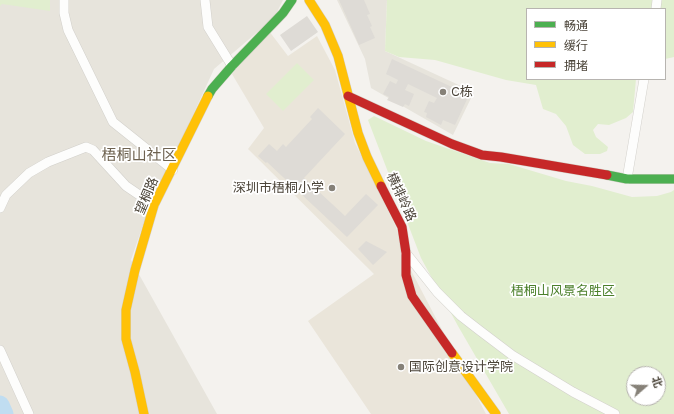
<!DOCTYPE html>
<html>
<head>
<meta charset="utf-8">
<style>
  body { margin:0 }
  #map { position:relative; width:674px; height:414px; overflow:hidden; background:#f4f2ee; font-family:"Work Sans","Noto Sans SC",sans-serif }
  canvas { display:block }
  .legend { position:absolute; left:526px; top:8px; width:140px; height:72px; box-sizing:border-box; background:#fff; border:1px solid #b7b4b0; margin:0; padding:5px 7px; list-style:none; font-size:12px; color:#4b4439 }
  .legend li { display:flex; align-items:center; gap:8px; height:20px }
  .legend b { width:20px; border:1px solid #b7b4b0 }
  .north { position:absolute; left:626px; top:366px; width:40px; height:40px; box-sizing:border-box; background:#fff; border:1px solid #b7b4b0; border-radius:50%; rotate:70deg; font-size:11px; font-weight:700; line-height:16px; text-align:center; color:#4b4439 }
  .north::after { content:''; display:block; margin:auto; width:14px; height:18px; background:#868178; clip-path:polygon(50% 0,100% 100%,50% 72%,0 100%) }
</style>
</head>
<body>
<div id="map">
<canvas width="674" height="414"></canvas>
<ul class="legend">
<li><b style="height:5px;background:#4caf50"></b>畅通</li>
<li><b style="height:5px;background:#ffc107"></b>缓行</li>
<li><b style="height:5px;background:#c62828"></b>拥堵</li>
</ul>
<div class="north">北</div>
</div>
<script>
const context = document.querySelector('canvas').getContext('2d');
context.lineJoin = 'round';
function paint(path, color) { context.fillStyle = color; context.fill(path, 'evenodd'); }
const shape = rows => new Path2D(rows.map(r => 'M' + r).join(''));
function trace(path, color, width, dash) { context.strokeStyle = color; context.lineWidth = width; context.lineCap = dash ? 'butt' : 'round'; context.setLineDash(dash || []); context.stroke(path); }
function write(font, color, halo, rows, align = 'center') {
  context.font = font + ' "Work Sans","Noto Sans SC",sans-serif'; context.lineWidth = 3.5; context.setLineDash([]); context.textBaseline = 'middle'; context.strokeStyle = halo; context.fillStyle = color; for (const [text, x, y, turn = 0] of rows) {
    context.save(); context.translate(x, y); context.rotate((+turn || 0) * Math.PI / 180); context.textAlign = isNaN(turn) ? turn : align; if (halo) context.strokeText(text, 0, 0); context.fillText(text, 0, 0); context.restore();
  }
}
paint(shape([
  [0,0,283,0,274,18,214,69,144,222,131,260,217,414,0,414],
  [337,0,387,0,385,51,474,92,453,135,371,88,365,59]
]), '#e7e4dc');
paint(shape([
  [269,31,288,56,317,36,335,70,355,143,396,227,404,257,486,414,371,414,308,321,374,274,248,149,264,128,232,74]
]), '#eae5da');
paint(shape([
  [0,0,50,0,50,11,2,4,0,6],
  [387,0,674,0,674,57,665,59,665,9,527,9,527,79,636,79,633,112,626,118,609,125,598,124,593,130,596,137,608,147,607,151,600,154,585,154,573,145,566,126,556,114,543,109,536,85,506,80,435,60,399,57,385,51],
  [297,63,314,80,283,111,266,94],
  [374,116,426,141,490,163,509,164,566,181,592,186,632,197,657,196,671,192,674,190,674,414,509,414,458,326,421,258,368,120],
  [634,374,658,374,658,398,634,398]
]), '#e1eecf');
trace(shape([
  [0,405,4,414]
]), '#c0ddf1', 19);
paint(shape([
  [339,0,364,0,370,14,367,15,372,26,370,27,375,38,359,45],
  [307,16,318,32,291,51,280,35],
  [392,59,469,95,455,125,443,120,441,125,426,117,427,113,424,112,429,101,434,103,437,98,408,84,405,90,414,94,409,106,405,104,403,107,387,100,389,97,383,94,390,81,396,84,398,80,386,74],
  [318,108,345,134,304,178,345,216,366,194,378,205,347,237,267,162,266,163,258,156,269,144,277,151,283,144,286,147,312,119,310,117],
  [366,241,387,252,373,265,358,249]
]), '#dedbd6');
const street = shape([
  [64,0,64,13,68,30,113,122,173,170],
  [205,0,208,27,232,66],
  [656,9,657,0],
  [627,179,644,79],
  [0,208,6,195,29,173,48,162,86,147,93,150,126,186,154,205],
  [406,253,437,292,461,316,479,330,512,355,573,392,615,414],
  [0,350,29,414]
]);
const fast = shape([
  [208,96,212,89,232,66,283,13,292,0],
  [607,175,627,179,674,179]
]);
const slow = shape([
  [309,0,325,25,338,56,358,133,367,157,381,186],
  [452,353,496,414],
  [144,414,135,372,126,339,126,310,135,270,154,205,208,96]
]);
const jam = shape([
  [348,96,452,144,482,155,501,157,607,175],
  [381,186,402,227,406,253,406,275,412,296,452,353]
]);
trace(street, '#d2d0cb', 10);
trace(fast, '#d3cfc5', 10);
trace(slow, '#d3cfc5', 10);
trace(jam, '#d3cfc5', 10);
trace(street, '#fdfdfc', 9);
trace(fast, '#4caf50', 9);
trace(slow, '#ffc107', 9);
trace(jam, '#c62828', 9);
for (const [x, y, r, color] of [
  [443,92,4,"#868178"],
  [332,188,4,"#868178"],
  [401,367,4,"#868178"]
]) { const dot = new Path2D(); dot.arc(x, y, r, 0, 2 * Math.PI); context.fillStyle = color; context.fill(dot); trace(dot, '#fff', 1.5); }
write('13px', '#4b4439', '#fff', [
  ["C栋",451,92],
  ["深圳市梧桐小学",324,188,"right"],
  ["国际创意设计学院",409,367]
], 'left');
write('13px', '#4b4439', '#fff', [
  ["望桐路",147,196,-67],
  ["横排岭路",401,197,65]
]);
write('13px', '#4a7f2a', '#fff', [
  ["梧桐山风景名胜区",563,291]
]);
write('15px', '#6e6250', '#fff', [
  ["梧桐山社区",139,156]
]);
</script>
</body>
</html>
